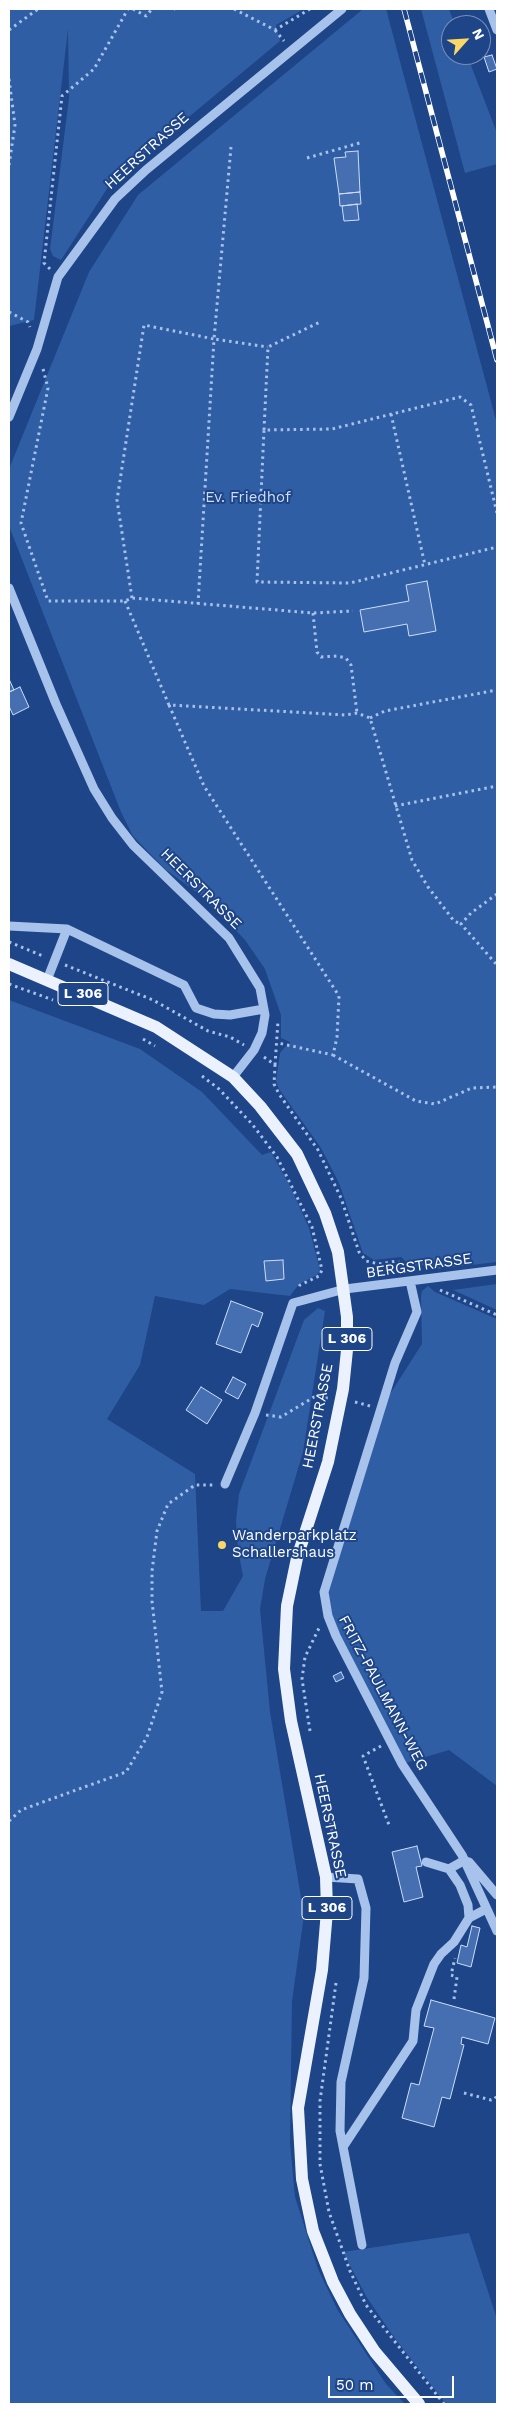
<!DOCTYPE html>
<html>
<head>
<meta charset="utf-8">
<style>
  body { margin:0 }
  #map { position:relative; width:506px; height:2413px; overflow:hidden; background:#1d4588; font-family:"Work Sans",sans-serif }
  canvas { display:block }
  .frame { position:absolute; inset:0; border:10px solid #fff; pointer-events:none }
  .north { position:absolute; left:441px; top:15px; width:50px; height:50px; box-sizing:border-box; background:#1d4588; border:1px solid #778fb8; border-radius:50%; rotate:64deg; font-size:14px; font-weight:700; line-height:20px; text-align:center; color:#fff }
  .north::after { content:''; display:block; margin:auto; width:18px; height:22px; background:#fbd865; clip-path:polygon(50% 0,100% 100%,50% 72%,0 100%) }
  .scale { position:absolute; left:328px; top:2376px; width:126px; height:22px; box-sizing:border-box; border:2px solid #fff; border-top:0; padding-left:6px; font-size:15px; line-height:18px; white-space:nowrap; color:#fff; -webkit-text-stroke:4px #1d4588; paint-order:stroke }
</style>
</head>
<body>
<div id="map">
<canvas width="506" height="2413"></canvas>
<div class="frame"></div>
<div class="north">N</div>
<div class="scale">50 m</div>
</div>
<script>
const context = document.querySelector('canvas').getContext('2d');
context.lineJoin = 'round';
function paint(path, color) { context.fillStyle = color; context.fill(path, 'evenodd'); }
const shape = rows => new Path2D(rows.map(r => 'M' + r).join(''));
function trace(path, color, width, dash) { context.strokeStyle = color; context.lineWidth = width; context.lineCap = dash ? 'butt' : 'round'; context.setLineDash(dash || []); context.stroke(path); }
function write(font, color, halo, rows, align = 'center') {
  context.font = font + ' "Work Sans",sans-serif'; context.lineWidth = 4; context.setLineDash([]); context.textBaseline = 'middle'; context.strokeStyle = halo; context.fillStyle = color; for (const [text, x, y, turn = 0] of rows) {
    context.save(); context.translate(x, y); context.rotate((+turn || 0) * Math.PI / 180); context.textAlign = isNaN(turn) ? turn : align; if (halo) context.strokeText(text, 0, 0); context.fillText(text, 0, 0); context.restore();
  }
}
paint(shape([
  [9,9,304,9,276,25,280,41,112,181,61,260,53,256,50,249,69,98,68,29,34,320,9,326],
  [363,9,386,9,497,424,497,1262,437,1269,432,1264,412,1267,401,1257,374,1260,363,1253,339,1183,321,1148,279,1089,276,1081,280,1053,285,1047,289,1047,290,1042,281,1038,281,1015,265,969,245,940,207,900,165,869,133,836,121,812,9,526,9,469,89,272,138,195],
  [421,9,449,9,455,25,451,25,451,55,467,55,497,133,497,164,465,173],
  [9,1000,140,1049,202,1092,262,1155,271,1152,290,1186,309,1228,320,1270,317,1275,299,1284,290,1296,230,1289,204,1305,155,1296,140,1365,107,1419,195,1474,201,1611,223,1611,243,1576,238,1550,236,1521,239,1494,304,1320,318,1308,325,1311,303,1452,265,1579,260,1609,270,1712,304,1915,292,2001,290,2143,295,2197,318,2269,337,2309,386,2384,405,2404,9,2404],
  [497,1284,497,1310,453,1290],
  [428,1286,435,1292,497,1319,497,1786,449,1750,402,1764,336,1636,324,1592,381,1408,422,1344,421,1296,422,1291],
  [469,2233,497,2319,497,2404,446,2404,393,2336,366,2296,343,2252]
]), '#305ea5');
const building = shape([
  [483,35,488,49,481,52,481,36,483,35],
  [492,55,497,69,489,72,484,57,492,55],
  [358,151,360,192,339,194,334,158,346,157,345,152,358,151],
  [360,192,361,204,340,206,339,194,360,192],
  [357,204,359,220,344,221,342,206,357,204],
  [427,581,436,631,409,636,407,624,364,632,360,610,409,601,406,585,427,581],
  [9,679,14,690,9,692,9,679],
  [20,687,29,707,13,715,9,706,9,692,20,687],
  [283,1260,284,1279,266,1281,264,1261,283,1260],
  [231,1301,263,1313,258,1327,252,1324,241,1353,216,1344,231,1301],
  [233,1377,246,1384,238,1399,225,1392,233,1377],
  [201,1387,222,1400,207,1424,186,1410,201,1387],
  [341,1672,344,1678,336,1682,333,1676,341,1672],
  [417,1846,422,1866,416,1867,423,1897,404,1902,392,1852,417,1846],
  [472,1926,480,1928,471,1967,457,1963,461,1945,467,1947,472,1926],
  [431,2000,495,2018,488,2044,462,2037,461,2044,464,2045,450,2099,442,2097,434,2127,402,2118,411,2083,419,2085,434,2028,424,2026,431,2000]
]);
paint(building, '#456fb1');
trace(building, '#ccddf8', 1);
trace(shape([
  [133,9,146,16,152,9],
  [174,9,175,9],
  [234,9,275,30,310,9],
  [9,30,38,9],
  [275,30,284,41],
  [9,79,15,125,9,165],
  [231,147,214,339,268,347],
  [307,158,363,142],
  [50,269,44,263,62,96,94,69,128,9],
  [9,312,28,322,30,327],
  [43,369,48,388,21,523,48,601,125,601,132,598,313,613,353,611],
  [391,414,425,565],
  [264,430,268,347,320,322],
  [497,513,471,405,460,397,332,429,264,430,257,582,350,583,497,547],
  [132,598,117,500,144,325,214,339,198,604],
  [125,601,169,705,346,715,357,713,370,718,412,860,428,887,454,921,461,924],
  [313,613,317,652,321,657,337,656,346,658,351,665,357,713],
  [169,705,204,786,339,996,337,1037,333,1055,278,1043],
  [370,718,385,711,497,690],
  [395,806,497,786],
  [497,894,471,913,461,924,497,965],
  [9,942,43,956],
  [65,965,153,1000,208,1031,230,1037,244,1045],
  [9,984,53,1000],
  [143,1039,155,1046],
  [333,1055,416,1101,435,1104,472,1088,497,1087],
  [264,1057,275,1065,274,1084,279,1094,318,1150,341,1198,359,1252,366,1261,379,1264,397,1261,407,1268],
  [275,1065,278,1021],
  [202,1076,219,1089,252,1124,277,1157,312,1227,322,1270,319,1276,300,1285,299,1288],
  [440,1290,497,1315],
  [355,1402,370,1406],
  [266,1415,281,1417,314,1397,329,1398],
  [310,1731,302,1679,305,1657,320,1626],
  [381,1746,363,1756,389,1825],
  [322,1785,334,1840],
  [9,1821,21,1810,126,1772,147,1737,162,1692,152,1601,152,1571,157,1531,168,1504,195,1485,213,1485],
  [343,1920,343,1903],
  [336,1983,320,2101,320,2164,329,2212,350,2271,366,2305,444,2404],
  [454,1999,457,1977,451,1975,455,1958],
  [464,2093,491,2100,495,2099,497,2095]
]), '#a7c2eb', 3, [2.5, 4]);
trace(shape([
  [489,9,497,30],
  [9,417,37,349,58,277,115,199,146,170,342,9],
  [9,588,56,704,94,789,112,818,133,845,229,938,260,988,265,1015,262,1033,254,1050,233,1077],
  [9,926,67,929,184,985,196,1008,214,1014,230,1015,264,1009],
  [47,980,67,929],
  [410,1281,417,1312,395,1363,324,1592,328,1616,336,1636,402,1764,462,1855,497,1931],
  [225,1484,255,1413,293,1303,345,1289,497,1270],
  [426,1862,449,1869,465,1860],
  [469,1862,497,1895],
  [449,1869,460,1885,468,1905,469,1918],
  [326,1877,358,1879,366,1908,364,1978,341,2082,340,2131,362,2245],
  [343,2147,413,2041,416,2010,434,1964,441,1954,454,1942,469,1918,486,1909]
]), '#a7c2eb', 9);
trace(shape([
  [9,964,156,1027,233,1077,260,1106,297,1154,325,1213,338,1252,347,1317,347,1350,343,1389,328,1462,297,1558,287,1606,284,1669,291,1721,326,1877,327,1911,322,1970,298,2108,302,2179,313,2231,333,2282,350,2314,375,2352,419,2404]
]), '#ebf2fe', 12);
const rail = shape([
  [404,9,497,360]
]);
trace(rail, '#fff', 5.5);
trace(rail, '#1d4588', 4, [11]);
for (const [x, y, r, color] of [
  [222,1545,5,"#fbd865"]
]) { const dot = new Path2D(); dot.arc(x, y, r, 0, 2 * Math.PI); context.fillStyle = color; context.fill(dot); trace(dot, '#1d4588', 2); }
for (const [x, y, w] of [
  [83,994,50],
  [347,1339,50],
  [327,1908,50]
]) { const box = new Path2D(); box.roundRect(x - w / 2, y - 11.5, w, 23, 4); context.fillStyle = '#1d4588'; context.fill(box); trace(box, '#fff', 1); }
write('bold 14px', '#fff', null, [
  ["L 306",83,994],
  ["L 306",347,1339],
  ["L 306",327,1908]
]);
write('15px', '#fff', '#1d4588', [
  ["HEERSTRASSE",147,151,-42],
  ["HEERSTRASSE",201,889,45],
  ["BERGSTRASSE",419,1266,-8],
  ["HEERSTRASSE",318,1416,-79],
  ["FRITZ-PAULMANN-WEG",383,1693,62],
  ["HEERSTRASSE",330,1826,78]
]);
write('15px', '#ccddf8', '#1d4588', [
  ["Ev. Friedhof",248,498]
]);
write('15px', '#fff', '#1d4588', [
  ["Wanderparkplatz",232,1536],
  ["Schallershaus",232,1553]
], 'left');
</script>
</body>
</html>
